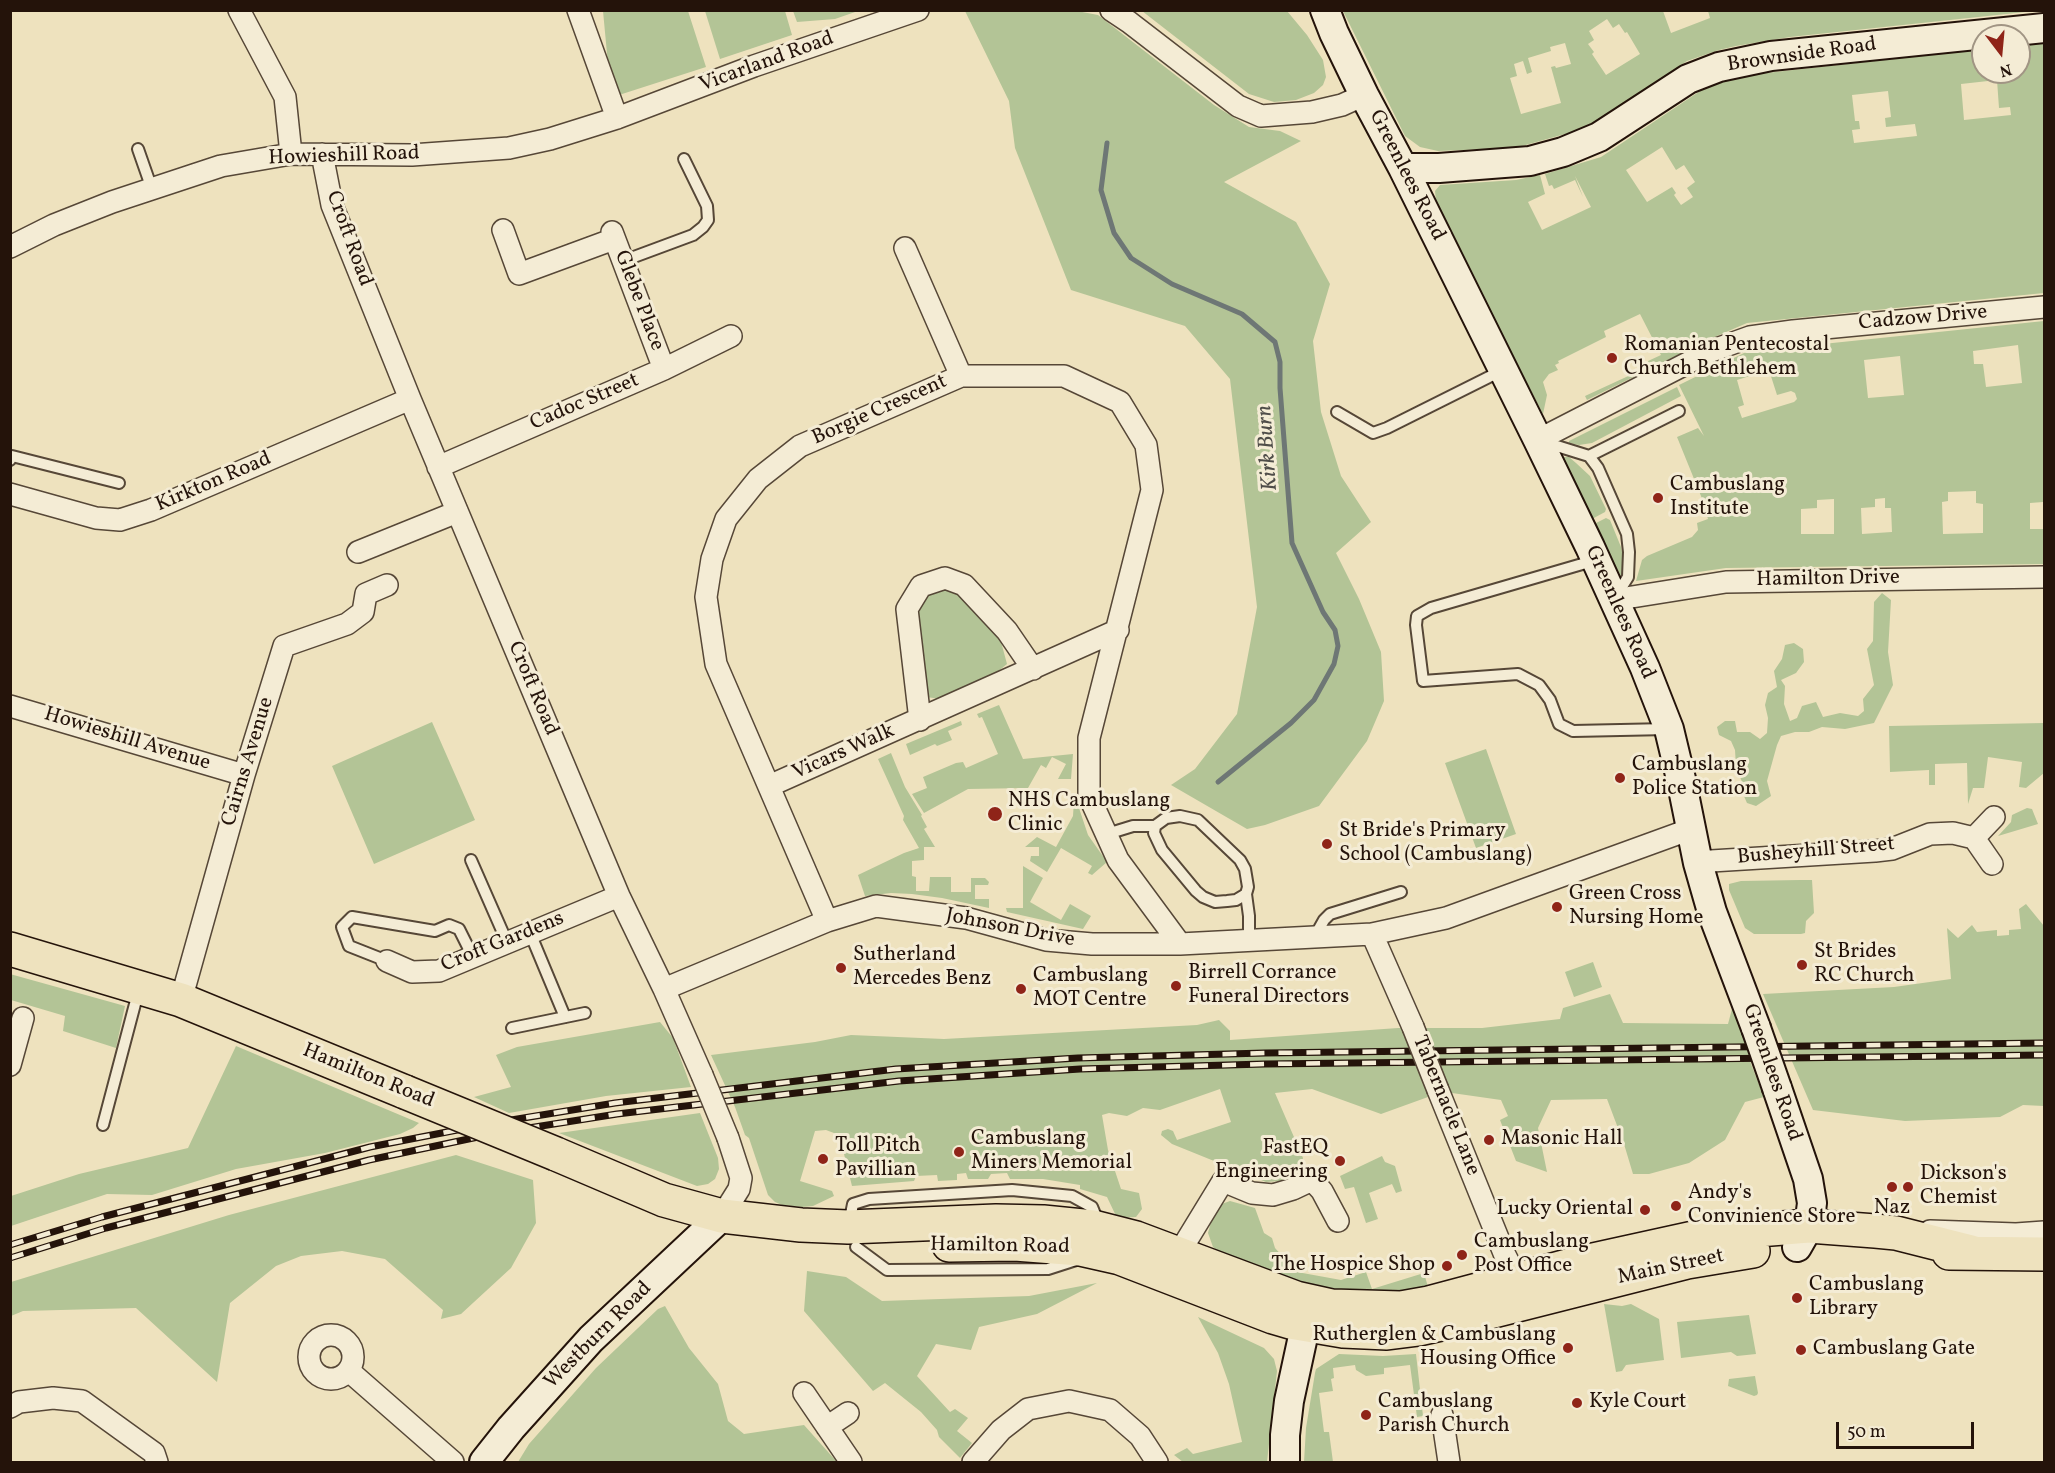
<!DOCTYPE html>
<html>
<head>
<meta charset="utf-8">
<style>
  body { margin:0 }
  #map { position:relative; width:2055px; height:1473px; overflow:hidden; background:#eee2be; font-family:Vollkorn,serif }
  canvas { display:block }
  .frame { position:absolute; inset:0; border:12px solid #24130a; pointer-events:none }
  .north { position:absolute; left:1971px; top:24px; width:60px; height:60px; box-sizing:border-box; background:#f4ecd5; border:2px solid #a19584; border-radius:50%; rotate:164deg; font-size:16px; font-weight:700; line-height:24px; text-align:center; color:#24130a }
  .north::after { content:''; display:block; margin:auto; width:21px; height:27px; background:#8f2418; clip-path:polygon(50% 0,100% 100%,50% 72%,0 100%) }
  .scale { position:absolute; left:1836px; top:1422px; width:138px; height:27px; box-sizing:border-box; border:3px solid #24130a; border-top:0; padding-left:8px; font-size:18px; line-height:21px; white-space:nowrap; color:#24130a; -webkit-text-stroke:4px #f4ecd5; paint-order:stroke }
</style>
</head>
<body>
<div id="map">
<canvas width="2055" height="1473"></canvas>
<div class="frame"></div>
<div class="north">N</div>
<div class="scale">50 m</div>
</div>
<script>
const context = document.querySelector('canvas').getContext('2d');
context.lineJoin = 'round';
function paint(path, color) { context.fillStyle = color; context.fill(path, 'evenodd'); }
const shape = rows => new Path2D(rows.map(r => 'M' + r).join(''));
function trace(path, color, width, dash) { context.strokeStyle = color; context.lineWidth = width; context.lineCap = dash ? 'butt' : 'round'; context.setLineDash(dash || []); context.stroke(path); }
function write(font, color, halo, rows, align = 'center') {
  context.font = font + ' Vollkorn,serif'; context.lineWidth = 6; context.setLineDash([]); context.textBaseline = 'middle'; context.strokeStyle = halo; context.fillStyle = color; for (const [text, x, y, turn = 0] of rows) {
    context.save(); context.translate(x, y); context.rotate((+turn || 0) * Math.PI / 180); context.textAlign = isNaN(turn) ? turn : align; if (halo) context.strokeText(text, 0, 0); context.fillText(text, 0, 0); context.restore();
  }
}
paint(shape([
  [2044,10,1790,37,1736,46,1719,50,1687,61,1601,119,1576,131,1522,146,1490,149,1438,151,1420,147,1405,136,1343,11,1663,11,1671,33,1710,18,1708,11],
  [1607,19,1613,28,1619,24,1625,33,1627,32,1640,54,1606,75,1592,54,1594,52,1588,44,1594,40,1589,31],
  [1565,43,1571,64,1556,68,1555,66,1551,67,1561,103,1521,114,1510,78,1517,76,1514,64,1523,61,1527,74,1532,72,1528,58,1551,51,1550,47],
  [603,11,688,11,706,67,619,95,608,64],
  [705,11,785,11,792,35,720,59],
  [793,11,793,10,858,11,835,19,797,22],
  [1077,11,1098,15,1214,105,1249,127,1280,131,1301,141,1224,182,1296,222,1330,284,1313,341,1321,412,1341,476,1371,522,1336,553,1359,599,1381,652,1384,701,1367,741,1319,806,1265,825,1247,829,1171,785,1195,769,1237,714,1257,607,1230,379,1185,326,1071,290,1015,148,1009,101,965,11],
  [1142,11,1287,11,1307,35,1323,60,1326,77,1323,85,1314,93,1296,100,1274,102,1249,94],
  [2044,43,2044,293,1747,323,1710,339,1587,400,1585,396,1650,366,1648,361,1661,355,1640,314,1604,331,1606,337,1558,361,1559,363,1555,365,1558,370,1549,374,1543,382,1547,395,1543,414,1495,322,1436,201,1435,191,1440,185,1516,180,1540,175,1545,194,1528,202,1542,230,1591,207,1575,176,1583,197,1575,180,1554,189,1552,185,1549,186,1545,174,1601,157,1700,91,1719,82,1757,74,1983,49,1983,72,2019,72,2019,45],
  [1997,80,1999,108,2010,107,2011,115,1964,120,1961,84],
  [1888,91,1891,117,1885,118,1886,127,1915,124,1917,136,1854,143,1852,130,1860,129,1859,121,1855,121,1852,95],
  [1662,147,1676,170,1684,165,1695,182,1687,188,1693,197,1681,205,1674,195,1676,193,1672,187,1647,202,1626,170],
  [2044,321,2044,490,2043,490,2043,502,2030,503,2030,529,2044,529,2044,564,1726,568,1636,581,1642,560,1647,556,1692,537,1698,530,1697,523,1708,519,1701,496,1677,437,1698,428,1704,436,1679,385,1746,352],
  [2018,345,2022,383,1986,387,1983,364,1974,364,1973,351],
  [1900,356,1904,395,1868,398,1864,360],
  [1769,370,1777,395,1791,391,1795,393,1797,399,1794,402,1742,418,1738,407,1744,405,1737,380],
  [1976,491,1976,503,1983,504,1983,533,1943,534,1942,502,1948,501,1948,492],
  [1885,498,1885,508,1891,508,1892,532,1862,534,1861,508,1875,507,1875,499],
  [1817,500,1834,499,1834,534,1801,534,1801,509,1817,508],
  [1677,387,1681,396,1592,443,1579,445,1569,443,1569,441],
  [1563,457,1569,457,1576,463,1590,476,1606,509,1605,512,1592,519],
  [1606,518,1610,520,1621,547,1624,562,1624,571,1621,577,1594,524],
  [948,585,976,610,1000,638,1007,664,990,678,941,699,926,697,917,618,926,594],
  [1882,593,1891,600,1888,652,1893,685,1874,723,1845,729,1822,727,1809,732,1795,732,1781,736,1777,745,1767,781,1771,796,1756,806,1747,803,1743,794,1742,782,1736,766,1735,750,1731,741,1719,735,1717,727,1725,721,1735,721,1737,732,1750,732,1760,739,1767,733,1768,718,1765,705,1768,693,1777,687,1774,671,1782,659,1785,645,1794,643,1803,649,1804,662,1796,673,1781,680,1785,686,1784,704,1790,721,1797,718,1802,706,1816,702,1823,717,1840,713,1858,716,1864,711,1863,699,1874,685,1867,649,1873,641,1874,602],
  [999,705,1023,759,1073,754,1071,779,1058,779,1066,764,1052,757,1046,768,1041,765,1028,788,968,789,924,813,912,794,927,788,923,777,956,763,963,762,966,768,998,754,982,717,979,718,977,714],
  [961,721,962,725,948,731,952,740,937,746,935,744,910,755,906,744],
  [432,722,475,820,374,864,332,766],
  [2044,723,2044,773,2026,788,2019,787,2022,762,1988,757,1984,788,1973,788,1968,804,1967,763,1935,764,1935,785,1929,785,1929,770,1890,772,1889,726],
  [1486,749,1516,834,1476,848,1445,763],
  [891,753,905,787,922,815,921,816,927,827,924,829,935,847,924,847,924,860,912,861,912,876,916,877,916,891,929,891,930,877,951,877,951,892,971,892,971,878,985,878,989,882,988,885,975,885,975,899,989,899,989,908,942,898,912,894,891,893,865,896,858,875,904,853,919,848,903,820,904,816,878,759],
  [1076,799,1088,835,1107,862,1092,875,1088,873,1092,866,1061,848,1047,872,1030,861,1031,856,1039,856,1039,847,1025,847,1037,837,1056,847,1073,816,1074,801],
  [2027,808,2032,809,2038,824,1998,836,2011,822,2012,815],
  [1023,866,1043,878,1030,902,1061,920,1070,904,1091,916,1083,929,1007,912,1006,908,1023,908],
  [1800,880,1812,880,1814,913,1806,921,1805,933,1801,934,1754,934,1745,928,1729,890,1729,884,1741,881],
  [2026,904,2044,926,2044,1106,2023,1105,2000,1117,1905,1121,1813,1110,1763,994,1894,987,1951,979,1947,928,1958,938,1972,925,1977,932,1997,930,1997,936,2009,935,2009,930,2021,929,2019,909],
  [1593,962,1602,987,1574,997,1565,972],
  [10,974,125,1006,116,1048,63,1031,65,1016,11,1000],
  [1610,994,1623,1023,1728,1024,1733,1005,1745,1028,1751,1064,1764,1097,1745,1102,1725,1140,1689,1163,1649,1174,1633,1174,1624,1144,1607,1099,1551,1100,1538,1128,1547,1172,1516,1161,1500,1120,1508,1116,1501,1100,1452,1093,1428,1097,1381,1114,1312,1089,1275,1093,1303,1158,1300,1169,1292,1177,1281,1181,1266,1182,1172,1144,1161,1135,1162,1131,1168,1129,1173,1131,1177,1140,1231,1122,1220,1089,1160,1110,1143,1108,1127,1116,1109,1113,1102,1115,1108,1150,1121,1189,1139,1193,1142,1209,1136,1217,1117,1218,1107,1197,1080,1189,1080,1185,1043,1179,1010,1179,1007,1173,991,1174,988,1179,968,1179,966,1173,957,1174,957,1180,938,1181,937,1175,916,1176,914,1181,852,1186,842,1146,847,1143,847,1138,826,1130,815,1131,800,1181,832,1191,834,1196,813,1206,802,1207,782,1205,775,1202,768,1195,749,1138,745,1135,735,1107,711,1055,815,1042,851,1035,944,1039,1197,1025,1219,1020,1230,1031,1230,1040,1398,1028,1482,1028,1560,1019,1563,1008],
  [660,1022,673,1038,691,1087,606,1096,509,1113,474,1097,511,1087,496,1055,517,1047],
  [236,1046,419,1123,413,1128,400,1134,325,1153,236,1169,152,1195,107,1194,11,1226,11,1196,79,1174,188,1148],
  [700,1113,718,1158,719,1169,715,1179,708,1184,697,1186,559,1133],
  [456,1155,533,1180,536,1223,511,1268,461,1314,441,1319,443,1310,385,1259,342,1251,301,1256,276,1266,230,1303,217,1382,136,1308,23,1311,11,1316,11,1282,229,1215],
  [1382,1156,1385,1162,1395,1166,1402,1191,1396,1193,1392,1184,1369,1193,1378,1219,1366,1223,1354,1187,1345,1189,1340,1176],
  [1230,1201,1255,1208,1264,1233,1272,1238,1275,1248,1297,1272,1341,1280,1366,1272,1372,1289,1424,1273,1428,1287,1385,1295,1320,1289,1274,1275,1222,1255,1213,1247,1208,1233,1212,1218,1219,1205],
  [807,1271,846,1277,882,1301,1029,1296,1097,1283,1037,1314,979,1327,971,1350,936,1344,917,1376,950,1412,955,1409,968,1418,957,1431,972,1443,960,1458,939,1437,937,1430,921,1412,885,1383,873,1391,804,1311],
  [1604,1304,1622,1306,1631,1304,1659,1319,1664,1360,1626,1365,1622,1371,1616,1372],
  [665,1306,689,1348,718,1384,728,1421,744,1434,804,1425,837,1462,518,1462,529,1444,596,1368,658,1309],
  [1749,1315,1756,1354,1737,1356,1731,1352,1681,1358,1677,1322],
  [1198,1317,1264,1348,1274,1359,1277,1371,1267,1462,1183,1462,1174,1455,1187,1448,1193,1454,1242,1442,1229,1384,1218,1353],
  [1339,1354,1383,1356,1416,1354,1423,1416,1417,1417,1410,1365,1384,1368,1384,1374,1366,1376,1356,1370,1355,1365,1333,1368,1334,1378,1331,1379,1333,1391,1319,1393,1324,1432,1329,1432,1333,1462,1304,1462,1306,1428,1315,1373,1316,1369],
  [1755,1376,1758,1393,1757,1395,1754,1396,1728,1386,1729,1379]
]), '#b3c496');
trace(shape([
  [1107,143,1101,190,1114,233,1131,258,1172,284,1242,314,1275,342,1280,362,1280,388,1292,543,1323,612,1335,630,1338,646,1334,664,1314,700,1291,723,1218,782]
]), '#6e7775', 5);
const lane = shape([
  [138,149,152,189],
  [623,261,693,235,703,227,708,220,707,206,684,159],
  [1337,412,1373,433,1387,428,1503,370],
  [1544,442,1589,456,1598,468,1627,534,1629,552,1628,577,1616,596],
  [1589,456,1679,411],
  [10,460,12,456,119,483],
  [1596,560,1431,608,1417,616,1416,625,1423,681,1518,674,1539,685,1550,700,1559,724,1573,731,1668,729],
  [1107,834,1133,826,1155,826],
  [471,860,507,942],
  [1246,894,1236,900,1227,901,1215,902,1203,897,1196,891,1162,850,1154,833,1155,826,1166,818,1180,816,1198,820,1240,860,1245,869,1248,887,1246,894,1249,916,1249,940],
  [530,933,565,1017],
  [1315,936,1324,920,1330,914,1401,892],
  [387,961,349,946,342,927,352,917,435,931,449,925,459,929,473,957],
  [512,1028,585,1013],
  [103,1125,135,1004,141,991],
  [849,1224,853,1204,869,1199,1012,1190,1072,1196,1092,1207,1099,1224],
  [856,1247,887,1270,1048,1269,1076,1260]
]);
const street = shape([
  [239,10,285,97,291,154],
  [578,10,617,118],
  [1111,10,1129,22,1238,106,1261,116,1312,112,1342,105,1364,95],
  [322,154,332,205,410,399,619,896,664,989,702,1075],
  [503,230,519,274,614,239],
  [612,232,664,369],
  [10,247,54,225,112,202,221,166,291,154,412,155,509,148,550,139,617,118,754,66,918,10],
  [905,248,961,376],
  [1538,440,1711,351,1750,337,1793,331,2044,307],
  [438,467,664,369,731,336],
  [10,494,96,518,120,520,151,510,410,399],
  [358,552,457,512],
  [1613,600,1726,582,2044,577],
  [10,706,244,775],
  [920,720,907,609,921,586,945,578,964,585,1007,631,1033,669],
  [769,786,1118,630],
  [1974,838,1994,817],
  [1698,863,1711,861,1875,851,1892,849,1930,834,1953,833,1974,838,1992,864],
  [827,921,716,664,706,597,712,559,726,519,758,479,800,446,961,376,1064,376,1120,402,1146,445,1152,490,1089,738,1089,796,1118,860,1180,944],
  [1372,934,1413,1027],
  [387,961,412,972,439,971,619,896],
  [664,989,827,921,876,906,966,918,1046,940,1092,944,1180,944,1372,934,1446,918,1691,829],
  [181,1000,244,775,284,646,347,624,363,612,366,594,387,585],
  [10,1065,23,1018],
  [1438,1090,1504,1253,1517,1279],
  [722,1216,739,1189,741,1178,728,1138],
  [1930,1231,2016,1234,2044,1232],
  [1179,1253,1223,1181,1252,1193,1273,1195,1293,1189,1312,1180,1322,1191,1338,1221],
  '309 1357a22 22 0 1 1 44 0a22 22 0 1 1-44 0Z',
  [349,1371,453,1462],
  [804,1393,851,1462],
  [10,1407,19,1402,53,1398,82,1401,154,1453,157,1462],
  [1442,1415,1449,1462],
  [827,1427,848,1413],
  [973,1462,1001,1430,1028,1409,1069,1401,1110,1410,1140,1436,1157,1462]
]);
const secondary = shape([
  [1325,10,1334,33,1364,95,1403,168,1538,440,1590,547,1645,668,1669,729,1681,779,1698,863,1712,912,1756,1028],
  [1403,168,1439,168,1530,161,1563,152,1599,137,1688,79,1719,67,1771,56,2044,28],
  [1777,1088,1808,1179,1812,1203,1809,1226,1797,1247],
  [484,1462,511,1428,591,1339,722,1216],
  [1285,1462,1285,1435,1289,1401,1310,1304]
]);
const primary = shape([
  [10,949,181,1000,405,1092],
  [556,1154,664,1200,722,1216,801,1225,848,1227,996,1221,1043,1222,1093,1227,1136,1238,1296,1298,1332,1306,1401,1308,1429,1303,1579,1263,1702,1236,1745,1231,1809,1226,1875,1231,1896,1233,1971,1252],
  [949,1245,1015,1244,1080,1249,1120,1258,1273,1317,1290,1322,1343,1331,1387,1333,1419,1329,1446,1323,1687,1262,1753,1251],
  [1949,1253,2044,1254]
]);
trace(lane, '#564737', 14);
trace(street, '#564737', 24);
trace(secondary, '#24130a', 32);
trace(primary, '#24130a', 36);
trace(lane, '#f4ecd5', 10);
trace(street, '#f4ecd5', 21);
trace(secondary, '#f4ecd5', 28);
trace(primary, '#eee2be', 33);
const rail = shape([
  [10,1245,102,1217,370,1147,493,1123,615,1103,896,1069,1078,1058,1265,1053,2044,1043],
  [10,1258,106,1228,369,1160,497,1133,617,1114,899,1081,1080,1069,1265,1064,2044,1055]
]);
trace(rail, '#24130a', 7);
trace(rail, '#f4ecd5', 4.5, [14]);
const streetBridge = shape([
  [1413,1027,1438,1090],
  [702,1075,728,1138]
]);
const secondaryBridge = shape([
  [1756,1028,1777,1088]
]);
const primaryBridge = shape([
  [405,1092,556,1154]
]);
trace(streetBridge, '#564737', 24, []);
trace(secondaryBridge, '#24130a', 32, []);
trace(primaryBridge, '#24130a', 36, []);
trace(streetBridge, '#f4ecd5', 21);
trace(secondaryBridge, '#f4ecd5', 28);
trace(primaryBridge, '#eee2be', 33);
for (const [x, y, r, color] of [
  [1612,358,6,"#8f2418"],
  [1658,498,6,"#8f2418"],
  [1620,778,6,"#8f2418"],
  [995,814,8,"#8f2418"],
  [1327,844,6,"#8f2418"],
  [1557,907,6,"#8f2418"],
  [1802,965,6,"#8f2418"],
  [841,968,6,"#8f2418"],
  [1176,986,6,"#8f2418"],
  [1021,989,6,"#8f2418"],
  [1489,1140,6,"#8f2418"],
  [959,1152,6,"#8f2418"],
  [823,1159,6,"#8f2418"],
  [1340,1161,6,"#8f2418"],
  [1892,1187,6,"#8f2418"],
  [1908,1187,6,"#8f2418"],
  [1676,1206,6,"#8f2418"],
  [1645,1210,6,"#8f2418"],
  [1462,1255,6,"#8f2418"],
  [1447,1266,6,"#8f2418"],
  [1797,1298,6,"#8f2418"],
  [1568,1348,6,"#8f2418"],
  [1801,1350,6,"#8f2418"],
  [1577,1403,6,"#8f2418"],
  [1366,1415,6,"#8f2418"]
]) { const dot = new Path2D(); dot.arc(x, y, r, 0, 2 * Math.PI); context.fillStyle = color; context.fill(dot); trace(dot, '#f4ecd5', 2); }
write('21px', '#24130a', '#f4ecd5', [
  ["Brownside Road",1802,56,-8],
  ["Vicarland Road",767,63,-20],
  ["Howieshill Road",344,157,-2],
  ["Greenlees Road",1406,176,63],
  ["Croft Road",348,239,70],
  ["Glebe Place",638,301,69],
  ["Cadzow Drive",1923,319,-5],
  ["Cadoc Street",585,403,-23],
  ["Borgie Crescent",880,411,-24],
  ["Kirkton Road",214,483,-23],
  ["Hamilton Drive",1828,580,-1],
  ["Greenlees Road",1619,613,66],
  ["Croft Road",532,689,67],
  ["Howieshill Avenue",127,740,17],
  ["Vicars Walk",844,753,-24],
  ["Cairns Avenue",249,762,-73],
  ["Busheyhill Street",1816,852,-5],
  ["Johnson Drive",1010,929,11],
  ["Croft Gardens",503,943,-22],
  ["Greenlees Road",1771,1073,71],
  ["Hamilton Road",368,1077,22],
  ["Tabernacle Lane",1445,1106,68],
  ["Hamilton Road",1000,1247,1],
  ["Main Street",1671,1268,-12],
  ["Westburn Road",599,1336,-45]
]);
write('21px', '#24130a', '#f4ecd5', [
  ["Romanian Pentecostal",1624,346],
  ["Church Bethlehem",1624,370],
  ["Cambuslang",1670,486],
  ["Institute",1670,510],
  ["Cambuslang",1632,766],
  ["Police Station",1632,790],
  ["NHS Cambuslang",1008,802],
  ["Clinic",1008,826],
  ["St Bride's Primary",1339,832],
  ["School (Cambuslang)",1339,856],
  ["Green Cross",1569,895],
  ["Nursing Home",1569,919],
  ["St Brides",1814,953],
  ["RC Church",1814,977],
  ["Sutherland",853,956],
  ["Mercedes Benz",853,980],
  ["Birrell Corrance",1188,974],
  ["Funeral Directors",1188,998],
  ["Cambuslang",1033,977],
  ["MOT Centre",1033,1001],
  ["Cambuslang",971,1140],
  ["Miners Memorial",971,1164],
  ["Masonic Hall",1501,1140],
  ["Toll Pitch",835,1147],
  ["Pavillian",835,1171],
  ["FastEQ",1328,1149,"right"],
  ["Engineering",1328,1173,"right"],
  ["Dickson's",1920,1175],
  ["Chemist",1920,1199],
  ["Andy's",1688,1194],
  ["Convinience Store",1688,1218],
  ["Naz",1892,1209,"center"],
  ["Lucky Oriental",1633,1210,"right"],
  ["Cambuslang",1474,1243],
  ["Post Office",1474,1267],
  ["The Hospice Shop",1435,1266,"right"],
  ["Cambuslang",1809,1286],
  ["Library",1809,1310],
  ["Rutherglen & Cambuslang",1556,1336,"right"],
  ["Housing Office",1556,1360,"right"],
  ["Cambuslang Gate",1813,1350],
  ["Cambuslang",1378,1403],
  ["Parish Church",1378,1427],
  ["Kyle Court",1589,1403]
], 'left');
write('italic 22px', '#4f4d49', '#f4ecd5', [
  ["Kirk Burn",1269,448,-94]
]);
</script>
</body>
</html>
